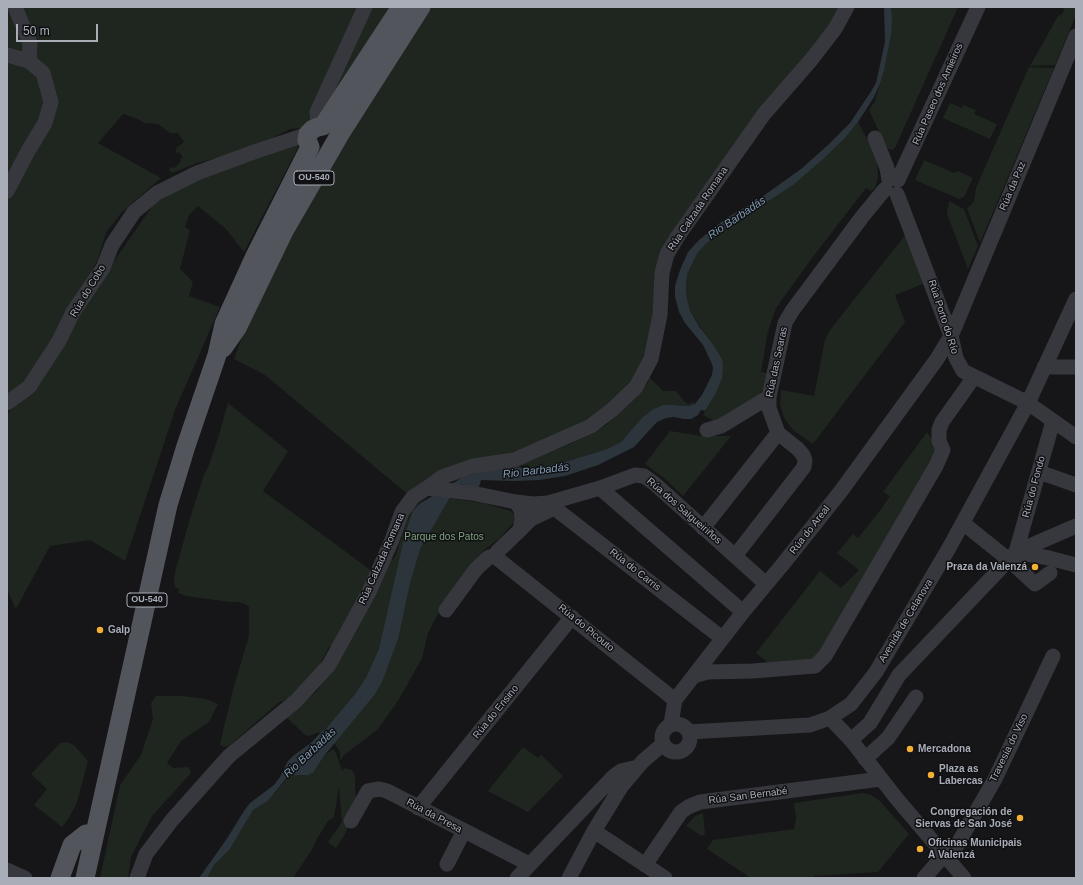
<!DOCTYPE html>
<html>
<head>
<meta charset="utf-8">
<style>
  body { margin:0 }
  #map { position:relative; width:1083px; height:885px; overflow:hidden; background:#161618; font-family:Helvetica,sans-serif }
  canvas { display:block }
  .frame { position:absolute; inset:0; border:8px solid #a8adb8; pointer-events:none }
  .scale { position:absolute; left:16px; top:24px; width:82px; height:18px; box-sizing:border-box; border:2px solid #a8adb8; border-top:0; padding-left:5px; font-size:12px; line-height:14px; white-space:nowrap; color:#a8adb8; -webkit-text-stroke:3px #111113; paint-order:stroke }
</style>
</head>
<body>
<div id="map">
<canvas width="1083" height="885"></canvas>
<div class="frame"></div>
<div class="scale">50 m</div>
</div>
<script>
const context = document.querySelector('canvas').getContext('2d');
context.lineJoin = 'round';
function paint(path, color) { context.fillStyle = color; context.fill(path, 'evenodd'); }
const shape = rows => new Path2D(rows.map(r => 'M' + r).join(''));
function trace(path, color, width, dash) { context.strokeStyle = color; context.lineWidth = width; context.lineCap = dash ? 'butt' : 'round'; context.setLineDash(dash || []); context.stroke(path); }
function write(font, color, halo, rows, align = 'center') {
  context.font = font + ' Helvetica,sans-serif'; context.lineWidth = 3; context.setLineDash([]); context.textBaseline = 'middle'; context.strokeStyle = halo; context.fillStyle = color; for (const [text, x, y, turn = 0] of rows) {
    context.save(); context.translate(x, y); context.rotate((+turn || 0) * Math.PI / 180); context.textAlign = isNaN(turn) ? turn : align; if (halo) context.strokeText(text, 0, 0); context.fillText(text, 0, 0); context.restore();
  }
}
paint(shape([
  [7,7,360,7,313,123,304,128,290,129,261,144,226,156,197,163,172,173,169,170,171,167,174,168,181,162,180,160,183,157,179,152,177,153,175,151,177,150,176,148,184,142,178,133,170,133,158,124,145,123,135,118,123,114,98,143,161,178,121,213,106,233,97,261,49,346,21,387,7,398],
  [372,7,391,7,322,117],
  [430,7,840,7,830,28,667,241,646,350,638,373,619,399,589,422,500,458,424,484,406,493,265,375,234,359,244,332,273,270,349,131],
  [891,7,958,7,895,148,892,150,889,149,886,147,869,110,875,101,884,71,891,35],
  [1063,7,1076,7,1076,15,1055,65,1030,66,1058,16,1062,14,1064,10],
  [1029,67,1054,68,980,243,967,208,971,205,974,201,976,188],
  [950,103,962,108,963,105,976,110,974,114,997,124,990,139,943,118],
  [858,122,872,148,877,162,878,177,875,188,871,191,866,188,812,258,776,308,768,331,761,372,767,373,765,387,760,394,718,423,703,415,715,395,722,359,690,311,687,299,686,289,687,275,690,268,698,252,708,242,724,230,769,201,845,138],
  [301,142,244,252,226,229,198,206,189,215,185,227,190,230,180,269,193,282,189,296,220,307,175,410,125,561,90,540,50,546,16,609,7,590,7,415,153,205,194,180],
  [924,160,954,173,958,171,973,178,964,197,959,199,915,180],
  [949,201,964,209,978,246,968,269,947,214],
  [906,234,925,283,895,295,905,322,813,444,794,431,784,418,780,405,781,390,814,396,825,340,830,330],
  [649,377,663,391,676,391,684,401,688,404,694,402,695,404,689,406,673,405,630,432,621,442,607,449,565,462,538,467,530,468,529,465,520,466,520,468,508,468,568,445,595,432,605,426,637,396,648,383],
  [228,403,288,451,263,491,372,571,334,645,329,647,320,664,289,698,278,703,229,746,224,747,220,745,223,731,234,686,249,636,249,607,245,604,238,602,230,602,186,596,178,593,179,589,175,587,174,581,175,572,189,522,203,477,209,465,218,438],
  [670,431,702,436,731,436,683,496,665,479,645,464],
  [927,432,939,450,825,656,776,669,756,653,820,571,841,588,859,570,837,553,853,534,858,538,882,508,890,496,883,492],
  [433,496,483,503,511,511,514,515,514,522,500,538,484,550,443,604,428,633,422,658,398,701,377,730,344,755,340,761,340,752,335,744,320,732,309,736,305,735,284,715,299,707,317,691,338,660,390,561,395,557,408,518,414,507,421,502],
  [156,696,183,696,206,699,218,704,209,722,181,741,167,763,173,768,189,767,191,773,152,816,131,857,128,878,100,878,120,785,141,755,153,719,151,703],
  [67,742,74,745,88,761,77,802,69,818,62,827,34,805,47,789,31,774,60,743],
  [523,747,538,758,541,755,563,776,528,812,488,791],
  [333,749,336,753,342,771,344,768,352,770,355,776,355,789,357,806,345,834,336,848,328,842,342,822,339,787,334,817,328,821,317,839,311,851,293,878,207,878,214,865,230,849,253,810,268,801,290,775,308,775,313,773,324,756],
  [863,793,871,795,880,801,909,834,878,872,814,876,813,878,751,878,707,849,713,840,794,829,796,818,794,803],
  [703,813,705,833,702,836,686,826,695,816]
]), '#1e261f');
paint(shape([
  [884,7,891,7,892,20,891,35,884,71,880,84,874,97,858,122,845,138,823,159,793,185,724,230,708,242,698,252,690,268,687,275,686,289,687,299,690,311,699,326,714,346,722,359,723,365,722,378,715,395,705,411,701,410,698,415,691,419,684,419,674,417,666,418,657,422,634,447,598,465,565,476,539,480,513,481,481,480,479,487,461,484,450,497,420,549,410,583,398,639,382,682,375,694,324,756,313,773,308,775,290,775,288,776,268,801,253,810,230,849,214,865,207,878,199,878,226,840,244,811,250,803,274,785,280,777,288,761,293,756,312,742,321,732,325,730,356,693,367,676,379,649,405,534,413,511,420,504,463,477,483,471,505,468,538,467,565,462,607,449,621,442,642,418,652,410,663,405,673,405,689,406,695,404,702,395,712,375,713,368,712,364,703,345,685,323,679,312,675,297,675,286,680,270,688,252,699,240,725,219,759,199,801,169,828,145,850,123,870,93,876,83,885,42]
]), '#2c353c');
trace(shape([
  [15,7,30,43,29,61],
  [7,55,29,61,43,73,51,102,45,123,28,151,7,191],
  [318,127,317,112,365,7],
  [875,138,887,168,889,180],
  [898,180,978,7],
  [897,194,951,336,956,358,963,371,1028,403,1076,437],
  [1044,367,1076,367],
  [7,403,29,387,59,341,73,312,103,268,112,245,134,212,157,193,197,173,254,152,308,134],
  [1053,421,1016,552,1049,558,1076,565],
  [707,430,721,426,769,397],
  [1039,472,1076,485],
  [427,488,472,493,516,502,533,504,548,503,600,488,635,475,644,476,655,484,766,584],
  [600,488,743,612],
  [516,502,521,510,522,519,520,530,497,552,497,556,498,559,675,700],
  [548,503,722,638],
  [963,523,1009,560,1035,584,1050,573],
  [703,528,778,433,769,408,769,397,785,323,792,311,862,217,885,189],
  [520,530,531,519,554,508],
  [735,556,804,467,805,460,803,455,798,449,778,433],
  [446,610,476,569,489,557,497,556],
  [694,676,707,672,753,671,815,666,825,656,936,466,943,450,939,441,939,430,942,422,974,377],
  [830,718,851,740,897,799,964,878],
  '662 738a14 14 0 1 1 28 0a14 14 0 1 1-28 0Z',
  [671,724,675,700,743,612,783,564,841,491,937,359,951,336,1076,36],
  [689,732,810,725,830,718,851,704,876,672,949,548,1028,403,1076,299],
  [851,740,870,723,899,675,1016,552,1076,526],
  [865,759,888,738,916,697],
  [418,808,572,617],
  [351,821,368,791,379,789,387,791,529,864],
  [594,831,665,878],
  [949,859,995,779,1053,656],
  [447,864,464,831],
  [645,865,681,812,688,807,700,802,881,779],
  [7,870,25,878],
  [137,878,146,854,172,820,212,775,229,756,296,701,329,665,369,592,392,540,402,512,413,497,427,488,442,477,473,466,514,460,591,426,613,409,636,387,651,359,660,315,662,273,667,254,678,236,764,114,811,60,835,29,847,7],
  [517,878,614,776,621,771,638,767],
  [569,878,594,831,621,787,643,761,663,744],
  [924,878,945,854]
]), '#37383d', 15);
trace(shape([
  [223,348,237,328,284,231,340,134,421,7],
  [60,878,72,845,86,834],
  [85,878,168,505,186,446,217,355,224,324,255,256,310,147,307,140,308,134,313,129,318,127,323,126,401,7]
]), '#53555c', 19);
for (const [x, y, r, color] of [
  [1035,567,4,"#f2b134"],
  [100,630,4,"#f2b134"],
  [910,749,4,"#f2b134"],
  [931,775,4,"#f2b134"],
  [1020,818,4,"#f2b134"],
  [920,849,4,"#f2b134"]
]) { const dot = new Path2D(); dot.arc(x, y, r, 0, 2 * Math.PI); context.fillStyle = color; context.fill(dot); trace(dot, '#111113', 1.5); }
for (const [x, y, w] of [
  [314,178,40],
  [147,600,40]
]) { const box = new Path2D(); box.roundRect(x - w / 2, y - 7, w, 14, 3); context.fillStyle = '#111113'; context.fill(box); trace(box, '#a8adb8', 1); }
write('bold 9px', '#a8adb8', null, [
  ["OU-540",314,178],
  ["OU-540",147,600]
]);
write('10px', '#a8adb8', '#111113', [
  ["Rúa Paseo dos Amieiros",938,94,-66],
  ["Rúa da Paz",1013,186,-67],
  ["Rúa Calzada Romana",698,209,-56],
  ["Rúa do Cobo",88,291,-59],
  ["Rúa Porto do Río",943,317,72],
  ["Rúa das Searas",777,362,-78],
  ["Rúa do Fondo",1034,487,-75],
  ["Rúa dos Salgueiriños",684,511,41],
  ["Rúa do Areal",810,530,-52],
  ["Rúa Calzada Romana",382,559,-66],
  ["Rúa do Carris",635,570,38],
  ["Avenida de Celanova",906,621,-59],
  ["Rúa do Picouto",586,628,39],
  ["Rúa do Ensino",496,712,-51],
  ["Travesía do Viso",1009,748,-64],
  ["Rúa San Bernabé",748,796,-7],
  ["Rúa da Presa",434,816,28]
]);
write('10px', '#7fa381', '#111113', [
  ["Parque dos Patos",444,537]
]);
write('bold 10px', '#a8adb8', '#111113', [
  ["Praza da Valenzá",1027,567,"right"],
  ["Galp",108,630],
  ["Mercadona",918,749],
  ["Plaza as",939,769],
  ["Labercas",939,781],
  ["Congregación de",1012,812,"right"],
  ["Siervas de San José",1012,824,"right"],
  ["Oficinas Municipais",928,843],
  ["A Valenzá",928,855]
], 'left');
write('italic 11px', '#7f9bb3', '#111113', [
  ["Rio Barbadás",737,218,-34],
  ["Rio Barbadás",536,471,-7],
  ["Rio Barbadás",310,753,-43]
]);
</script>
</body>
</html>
